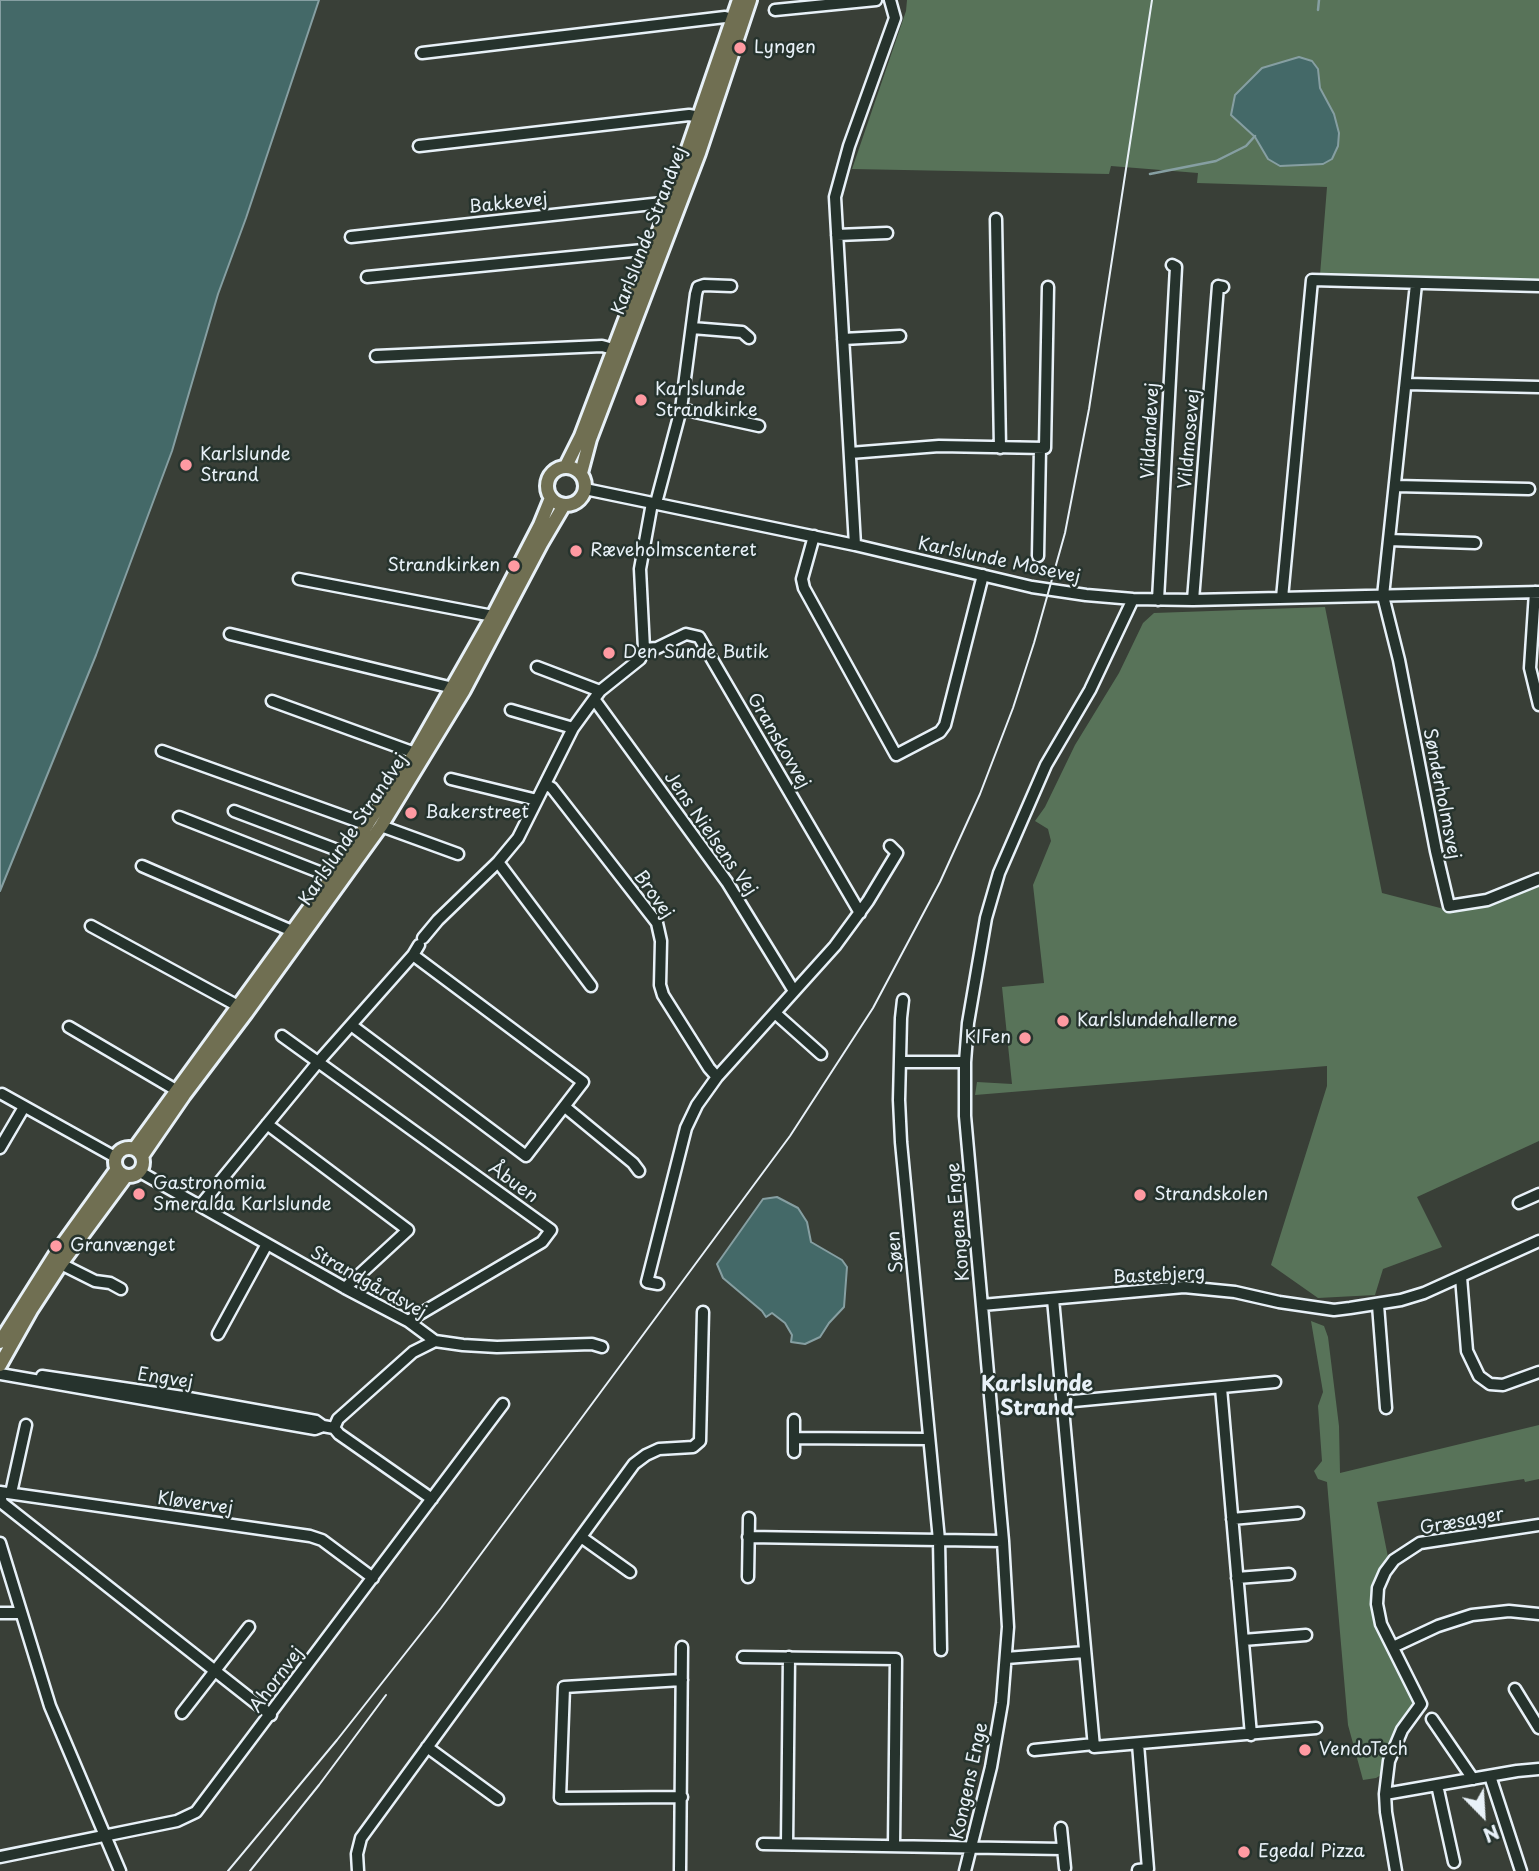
<!DOCTYPE html>
<html>
<head>
<meta charset="utf-8">
<style>
  body { margin:0 }
  #map { position:relative; width:1539px; height:1871px; overflow:hidden; background:#393f37; font-family:"Playpen Sans",sans-serif }
  canvas { display:block }
  .north { position:absolute; left:1448px; top:1780px; width:70px; height:70px; -webkit-text-stroke:5px #26332d; paint-order:stroke; rotate:156deg; font-size:19px; font-weight:700; line-height:28px; text-align:center; color:#e8f1f8 }
  .north::after { content:''; display:block; margin:auto; width:24px; height:32px; background:#e8f1f8; clip-path:polygon(50% 0,100% 100%,50% 72%,0 100%) }
</style>
</head>
<body>
<div id="map">
<canvas width="1539" height="1871"></canvas>
<div class="north">N</div>
</div>
<script>
const context = document.querySelector('canvas').getContext('2d');
context.lineJoin = 'round';
function paint(path, color) { context.fillStyle = color; context.fill(path, 'evenodd'); }
const shape = rows => new Path2D(rows.map(r => 'M' + r).join(''));
function trace(path, color, width, dash) { context.strokeStyle = color; context.lineWidth = width; context.lineCap = dash ? 'butt' : 'round'; context.setLineDash(dash || []); context.stroke(path); }
function write(font, color, halo, rows, align = 'center') {
  context.font = font + ' "Playpen Sans",sans-serif'; context.lineWidth = 5; context.setLineDash([]); context.textBaseline = 'middle'; context.strokeStyle = halo; context.fillStyle = color; for (const [text, x, y, turn = 0] of rows) {
    context.save(); context.translate(x, y); context.rotate((+turn || 0) * Math.PI / 180); context.textAlign = isNaN(turn) ? turn : align; if (halo) context.strokeText(text, 0, 0); context.fillText(text, 0, 0); context.restore();
  }
}
paint(shape([
  [907,0,1539,0,1539,280,1320,275,1327,187,1197,183,1198,173,1111,166,1109,174,852,169,906,11],
  [1325,607,1382,893,1448,910,1478,908,1539,885,1539,1141,1417,1197,1442,1247,1383,1269,1375,1295,1318,1298,1271,1265,1327,1086,1327,1066,975,1095,977,1082,1012,1084,1002,987,1044,983,1033,885,1051,841,1048,829,1035,821,1045,807,1075,745,1119,673,1143,623,1154,613],
  [1311,1321,1324,1326,1328,1337,1339,1426,1340,1473,1539,1425,1539,1479,1525,1482,1524,1479,1377,1502,1388,1557,1376,1581,1374,1594,1413,1701,1412,1706,1395,1731,1388,1747,1381,1775,1376,1778,1363,1780,1348,1725,1327,1482,1318,1479,1314,1471,1322,1461,1318,1406,1323,1392]
]), '#587359');
const water = shape([
  [0,0,319,0,246,218,218,294,172,451,96,655,0,891,0,0],
  [1299,57,1312,61,1318,69,1320,88,1334,114,1339,133,1338,146,1332,159,1323,164,1280,166,1268,159,1255,137,1231,115,1235,95,1262,68,1299,57],
  [777,1197,798,1208,807,1222,811,1242,842,1260,847,1267,844,1307,829,1323,820,1337,805,1344,791,1342,792,1335,785,1323,772,1313,766,1317,762,1311,723,1278,717,1264,763,1199,777,1197]
]);
paint(water, '#446968');
trace(water, '#869fa2', 2);
trace(shape([
  [1318,10,1319,0],
  [1150,174,1216,161,1246,146,1255,136]
]), '#869fa2', 2.5);
const minor = shape([
  [775,10,876,0],
  [422,53,725,17,732,19],
  [419,146,689,115,700,117],
  [996,219,1000,448],
  [837,235,887,233],
  [351,237,662,203,669,204],
  [367,277,643,250,650,253],
  [1416,284,1383,596,1399,660,1436,851,1449,906,1487,900,1539,879],
  [692,328,742,332,749,338],
  [843,339,900,336],
  [376,356,602,346,613,349],
  [1406,384,1539,387],
  [681,409,759,426],
  [850,453,939,446,1045,448,1048,287],
  [1395,486,1529,489],
  [585,489,855,545,1032,587,1086,595,1133,599,1193,600,1539,592],
  [656,503,681,409,696,294,698,287,704,285,731,286],
  [814,536,802,579,804,588,896,755,940,732,945,725,983,575],
  [1389,540,1475,543],
  [855,545,835,197,849,146,895,18,890,0],
  [1038,556,1040,448],
  [299,579,493,616],
  [1535,592,1530,668,1539,705],
  [1282,598,1312,280,1539,286],
  [1158,600,1176,267,1172,265],
  [1193,600,1218,286,1223,287],
  [230,634,453,688],
  [644,649,657,648,686,634,699,637,860,913],
  [537,667,600,691],
  [594,699,727,882,794,991],
  [272,701,415,753],
  [511,710,573,728],
  [162,751,368,825],
  [451,779,537,800],
  [545,784,552,788,657,923,661,941,660,985,663,995,709,1068,717,1077],
  [234,811,348,854],
  [179,817,332,877],
  [381,826,458,854],
  [498,862,591,986],
  [142,866,292,931],
  [91,926,238,1006],
  [423,938,438,920,498,862,518,838,573,728,600,691,640,659,644,649,640,569,652,503],
  [903,1000,901,1018,899,1100,901,1142,939,1540,941,1650],
  [775,1013,821,1054],
  [351,1025,526,1156,583,1082,413,955],
  [69,1027,181,1093],
  [282,1036,551,1230,542,1242,408,1321],
  [900,1062,965,1062],
  [2,1094,115,1157],
  [565,1107,633,1163,639,1171],
  [267,1124,408,1230,345,1288],
  [0,1148,24,1107],
  [140,1172,345,1288,408,1321,435,1341,463,1345,497,1347,592,1344,602,1347],
  [1519,1203,1539,1194],
  [200,1206,319,1061,413,955,419,945],
  [61,1264,95,1281,110,1283,121,1289],
  [1461,1277,1467,1351,1479,1376,1490,1384,1503,1385,1539,1372],
  [658,1284,647,1282,686,1128,697,1105,717,1077,835,946,868,901,897,853,890,846],
  [1053,1299,1094,1747,1316,1728],
  [982,1305,1184,1287,1235,1292,1279,1302,1334,1310,1350,1308,1401,1300,1424,1293,1539,1241],
  [1378,1305,1386,1408],
  [218,1334,267,1244],
  [0,1374,315,1429,323,1426,334,1428,338,1419,413,1352,435,1341],
  [42,1376,183,1397,316,1421,323,1426],
  [1221,1388,1251,1735],
  [1063,1402,1275,1382],
  [334,1428,339,1434,432,1499],
  [794,1438,928,1439],
  [794,1452,794,1420],
  [0,1492,310,1536,322,1540,373,1578],
  [11,1493,26,1425],
  [0,1494,2,1503,271,1715],
  [1232,1519,1298,1513],
  [581,1537,630,1572],
  [748,1537,1003,1541],
  [0,1543,50,1706,120,1871],
  [748,1577,749,1518],
  [1237,1578,1289,1574],
  [0,1613,20,1613],
  [1243,1640,1306,1635],
  [1393,1647,1438,1626,1472,1615,1509,1611,1539,1614],
  [743,1657,896,1659,894,1846],
  [1006,1658,1085,1652],
  [1515,1689,1539,1728],
  [182,1713,249,1627],
  [1432,1719,1473,1779],
  [427,1747,498,1799],
  [1034,1750,1094,1744],
  [1490,1776,1521,1871],
  [1437,1785,1454,1862],
  [1385,1794,1517,1771,1539,1769],
  [682,1797,560,1798,564,1687,682,1680],
  [1061,1828,1065,1868],
  [763,1844,1063,1849],
  [787,1844,789,1657],
  [0,1857,177,1821,196,1812,503,1404],
  [1138,1870,1148,1869,1138,1744],
  [358,1871,357,1854,361,1838,634,1464,646,1455,659,1449,693,1447,700,1441,703,1312],
  [680,1871,682,1647],
  [965,1871,991,1767,1002,1703,1008,1627,1003,1541,965,1116,965,1062,968,1023,986,918,999,873,1046,765,1090,690,1133,599],
  [1396,1871,1386,1812,1385,1794,1389,1761,1402,1730,1421,1704,1381,1624,1377,1604,1378,1588,1385,1572,1394,1560,1420,1543,1539,1525]
]);
const major = shape([
  [566,466,581,436,669,204,739,0],
  '547 486a19 19 0 1 1 38 0a19 19 0 1 1-38 0Z',
  [581,473,590,439,699,153,750,0],
  '115 1162a14 14 0 1 1 28 0a14 14 0 1 1-28 0Z',
  [135,1148,332,877,415,753,493,616,540,525,551,498],
  [142,1156,184,1095,246,1013,381,826,464,690,541,544,564,505],
  [0,1342,55,1255,117,1169],
  [0,1365,31,1310,61,1264,126,1176]
]);
trace(minor, '#e8f1f8', 15);
trace(major, '#e8f1f8', 18);
trace(minor, '#26332d', 10);
trace(major, '#706f52', 12);
trace(shape([
  [228,1871,337,1740,441,1608,790,1136,873,1008,940,882,980,794,1013,708,1034,643,1065,533,1089,409,1152,0],
  [250,1871,319,1785,386,1695]
]), '#e8f1f8', 2);
for (const [x, y, r, color] of [
  [740,48,7,"#ff9aa2"],
  [641,400,7,"#ff9aa2"],
  [186,465,7,"#ff9aa2"],
  [576,551,7,"#ff9aa2"],
  [514,566,7,"#ff9aa2"],
  [609,653,7,"#ff9aa2"],
  [411,813,7,"#ff9aa2"],
  [1063,1021,7,"#ff9aa2"],
  [1025,1038,7,"#ff9aa2"],
  [139,1194,7,"#ff9aa2"],
  [1140,1195,7,"#ff9aa2"],
  [56,1246,7,"#ff9aa2"],
  [1305,1750,7,"#ff9aa2"],
  [1244,1852,7,"#ff9aa2"]
]) { const dot = new Path2D(); dot.arc(x, y, r, 0, 2 * Math.PI); context.fillStyle = color; context.fill(dot); trace(dot, '#26332d', 2.5); }
write('18px', '#e8f1f8', '#26332d', [
  ["Lyngen",754,48],
  ["Karlslunde",655,390],
  ["Strandkirke",655,411],
  ["Karlslunde",200,455],
  ["Strand",200,476],
  ["Ræveholmscenteret",590,551],
  ["Strandkirken",500,566,"right"],
  ["Den Sunde Butik",623,653],
  ["Bakerstreet",425,813],
  ["Karlslundehallerne",1077,1021],
  ["KIFen",1011,1038,"right"],
  ["Gastronomia",153,1184],
  ["Smeralda Karlslunde",153,1205],
  ["Strandskolen",1154,1195],
  ["Granvænget",70,1246],
  ["VendoTech",1319,1750],
  ["Egedal Pizza",1258,1852]
], 'left');
write('18px', '#e8f1f8', '#26332d', [
  ["Bakkevej",508,204,-6],
  ["Karlslunde Strandvej",650,231,-69],
  ["Vildandevej",1151,431,-87],
  ["Vildmosevej",1190,439,-85],
  ["Karlslunde Mosevej",999,561,12],
  ["Granskovvej",778,741,60],
  ["Sønderholmsvej",1441,794,79],
  ["Karlslunde Strandvej",354,830,-56],
  ["Jens Nielsens Vej",710,834,55],
  ["Brovej",653,895,55],
  ["Åbuen",513,1183,36],
  ["Kongens Enge",959,1222,-95],
  ["Søen",896,1252,-95],
  ["Bastebjerg",1159,1276,-3],
  ["Strandgårdsvej",368,1283,29],
  ["Engvej",165,1379,9],
  ["Kløvervej",195,1504,8],
  ["Græsager",1462,1522,-10],
  ["Ahornvej",277,1680,-53],
  ["Kongens Enge",970,1781,-78]
]);
write('bold 21px', '#e8f1f8', '#26332d', [
  ["Karlslunde",1037,1385],
  ["Strand",1037,1409]
]);
</script>
</body>
</html>
